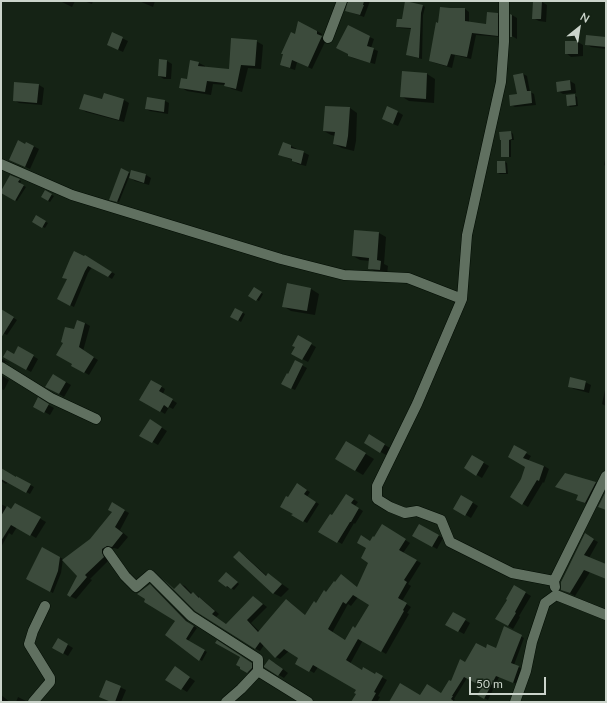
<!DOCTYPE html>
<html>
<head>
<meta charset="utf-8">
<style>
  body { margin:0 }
  #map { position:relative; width:607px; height:703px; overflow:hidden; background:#152315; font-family:Lato,sans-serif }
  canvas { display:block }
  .frame { position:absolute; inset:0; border:2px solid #cbd4cb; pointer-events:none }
  .north { position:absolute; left:559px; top:8px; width:40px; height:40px; -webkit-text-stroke:3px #152315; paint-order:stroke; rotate:30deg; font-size:11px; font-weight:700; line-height:16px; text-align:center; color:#cbd4cb }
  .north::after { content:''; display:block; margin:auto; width:14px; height:18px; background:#cbd4cb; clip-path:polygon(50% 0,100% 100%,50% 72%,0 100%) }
  .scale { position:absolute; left:469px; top:677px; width:77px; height:18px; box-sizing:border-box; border:2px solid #cbd4cb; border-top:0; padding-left:5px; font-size:12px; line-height:14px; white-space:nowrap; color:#cbd4cb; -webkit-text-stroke:3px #152315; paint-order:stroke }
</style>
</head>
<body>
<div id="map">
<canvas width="607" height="703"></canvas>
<div class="frame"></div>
<div class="north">N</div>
<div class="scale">50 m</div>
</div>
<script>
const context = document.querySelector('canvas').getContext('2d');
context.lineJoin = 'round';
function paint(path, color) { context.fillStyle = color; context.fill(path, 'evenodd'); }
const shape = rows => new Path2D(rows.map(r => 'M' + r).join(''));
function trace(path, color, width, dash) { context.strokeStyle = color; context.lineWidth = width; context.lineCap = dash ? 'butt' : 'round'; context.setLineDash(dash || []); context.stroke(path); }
paint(shape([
  [60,1,75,1,72,7],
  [84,1,93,1,92,4],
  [139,1,155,1,153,7],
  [349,1,370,1,364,17,350,12],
  [534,1,542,2,547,5,546,22,539,21,533,18],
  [422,5,425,7,423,15,422,59,410,56,407,55,412,29,400,28,397,27,403,20],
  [465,9,469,12,469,22,487,26,497,14,502,17,502,37,476,35,471,59,455,55,452,68,435,63,430,61,439,24],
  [512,15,517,18,517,39,512,36],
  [348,27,374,39,371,48,378,51,375,64,353,58,349,56],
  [317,31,322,34,321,37,326,40,312,69,297,62,295,70,286,67,281,64,295,36],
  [113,34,128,41,123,52,108,45],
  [606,38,606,49,591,47,586,44],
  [256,41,263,45,261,69,248,68,242,92,232,89,226,86,226,85,213,84,211,95,187,91,180,87,188,80,199,63,205,66,205,68,230,70],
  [578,42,583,45,583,56,571,57,566,53],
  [167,61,172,64,171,79,164,79,159,76],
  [403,72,427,74,435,79,434,103,409,101,401,96],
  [523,74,527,76,530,92,534,94,536,105,515,107,511,105,518,95],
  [570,81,575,84,576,93,563,94,558,91],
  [39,85,44,88,42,105,19,103,14,100],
  [104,94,124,100,129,103,124,122,86,112,81,109,103,100],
  [574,95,577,97,578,106,570,107,568,105],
  [165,101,169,103,168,114,150,111,146,109],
  [350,108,357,113,356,141,354,151,342,148,334,144,336,136,331,135,324,131],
  [398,112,403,115,398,126,388,122],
  [511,132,513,134,514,140,511,140,511,157,504,157,502,156],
  [26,145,33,146,39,149,30,169,10,160],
  [291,146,309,155,306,166,298,164,293,161,293,160,285,157,280,154],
  [606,154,606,166,604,165],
  [498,162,505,162,507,163,508,174,500,174,498,173],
  [122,169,131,174,132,171,146,175,151,178,149,185,135,181,129,177,119,202,113,200],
  [19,180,21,181,20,184,26,187,17,201,1,192],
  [45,192,54,196,50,202,42,197],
  [36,217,48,223,45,228,33,222],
  [355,231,379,233,386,237,384,264,388,266,387,274,376,272,369,268,370,261,360,260,353,256],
  [85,257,115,274,112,279,92,267,88,273,74,307,58,299],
  [287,285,311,289,319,294,315,315,291,311,283,306],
  [254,289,263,294,259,301,250,296],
  [236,309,245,314,241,322,232,316],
  [1,310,17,320,7,335,1,332],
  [77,321,85,323,90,326,83,351,98,360,89,375,72,365,73,364,64,343,75,330],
  [298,337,316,347,308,362,293,354,296,347],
  [18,347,38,359,31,372,5,357,14,355],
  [1,358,11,364,6,362,1,364],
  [296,362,307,368,295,390,282,384,288,375],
  [1,375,9,380,4,390,1,389],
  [54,375,71,385,64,397,47,387],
  [151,381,165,389,163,394,177,403,173,409,169,407,165,414,141,399],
  [585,382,591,385,589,393,574,389,569,386],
  [605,390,606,390,606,406,602,404],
  [38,399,54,408,50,415,34,406],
  [150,420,167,431,158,445,141,435],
  [369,436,390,448,386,455,365,443],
  [346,442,374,459,363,475,336,459],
  [514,447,531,456,528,461,544,466,549,469,544,483,543,482,528,507,511,497,522,479,527,467],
  [472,456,489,466,482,478,465,468],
  [1,469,34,487,30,494,8,482,6,484,1,481],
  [595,483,600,486,590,505,582,502,579,495,561,489,556,487],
  [297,485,310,492,307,497,319,504,307,523,293,515,294,513,289,499],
  [347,495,358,502,355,506,363,511,355,524,354,523,342,544,320,531,332,517],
  [462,496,478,506,471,518,454,508],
  [1,504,12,510,15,504,46,522,36,538,17,527,12,535,9,533,1,547],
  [113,504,129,513,120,530,128,537,118,549,114,548,109,550,109,560,90,579,92,580,76,599,70,596,91,539,113,512],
  [420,525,443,538,437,549,414,536],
  [383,526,410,543,403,553,421,563,408,584,411,586,402,601,411,607,407,613,409,614,386,654,363,640,350,664,362,671,375,676,376,674,387,680,378,696,380,697,377,702,352,702,357,694,357,689,318,667,314,673,297,663,300,658,289,651,280,659,276,657,264,645,260,651,256,649,196,610,180,584,185,586,192,594,193,593,198,596,204,601,219,614,216,617,227,625,254,597,258,600,267,607,251,623,260,632,286,600,291,603,306,616,327,593,345,578,358,588,370,562,371,542,375,538],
  [358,597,370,604,356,629,345,641,332,633,348,604,351,606],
  [585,535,598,542,589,558,606,565,606,579,590,572,575,596,562,589],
  [43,548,63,559,61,573,53,593,28,579],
  [239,553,246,557,267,576,275,579,289,589,281,597,273,593],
  [229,575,239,584,234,590,230,587,229,588,227,587,220,580],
  [150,585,153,587,189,623,197,628,188,641,207,652,202,661,167,635,176,621],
  [514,586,531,596,519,616,520,617,513,629,497,619,509,599],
  [453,613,470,623,464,634,447,625],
  [505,628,524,638,514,665,521,668,517,684,499,677,488,700,479,695,483,688,482,686,467,678,454,699,455,699,453,702,412,702,420,696,441,694,452,682,465,663,486,650,497,649],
  [58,639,73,648,68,656,53,647],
  [242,657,255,666,251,674,241,668],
  [275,663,288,673,284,678,266,667],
  [180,671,195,681,187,692,167,679],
  [107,681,126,690,121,702,111,702,101,697],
  [1,695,10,702,1,702],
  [18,697,28,702,16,702]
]), '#0007');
paint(shape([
  [348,1,364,1,363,5,364,5,360,15,345,11],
  [405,1,423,5,421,13,419,58,406,55,411,28,396,27,397,19,402,19],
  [533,1,542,1,541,19,532,19],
  [440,7,450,8,465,8,465,21,486,24,487,12,498,13,498,36,472,33,467,57,451,54,447,66,429,61,436,22,438,23],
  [510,14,512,15,512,37,510,37],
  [298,21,317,31,317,34,322,36,308,67,292,60,290,68,280,65,283,54,281,54,291,32,295,34],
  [348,25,370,36,367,46,374,48,370,63,348,56,348,54,336,48],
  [112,32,123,37,118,50,107,45],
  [586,35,606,37,606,47,585,45],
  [231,38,257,40,255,66,241,65,236,89,224,86,225,83,207,81,205,92,179,88,181,78,187,79,190,60,199,62,198,66,229,69],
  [565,41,578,41,578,54,565,54],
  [159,59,167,60,166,77,158,76],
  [402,71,427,73,426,99,400,97],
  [523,73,527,91,531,91,532,103,510,106,509,95,517,94,513,75],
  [570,80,571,90,557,92,556,82],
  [14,82,39,84,37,103,13,101],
  [104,93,124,99,119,120,79,109,84,94,102,99],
  [575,94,576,105,567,106,566,95],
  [147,97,165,100,164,112,145,109],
  [325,106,350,107,348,136,346,147,333,144,335,132,323,131],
  [387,106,398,111,393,124,382,119],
  [511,131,512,139,509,140,509,157,501,157,501,140,500,140,499,132],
  [18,140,25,144,26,142,34,146,25,167,9,160],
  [283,142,291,145,291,148,304,151,301,164,292,161,292,159,278,155],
  [497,161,505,161,506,173,497,173],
  [121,168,129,172,117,202,109,200],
  [131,170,146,174,144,183,129,178],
  [10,175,20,179,18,182,24,185,15,201,1,193,1,191],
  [45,190,52,194,48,201,41,197],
  [36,215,46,221,42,228,32,222],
  [354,230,379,232,377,260,381,261,380,270,368,269,369,258,352,256],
  [74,251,84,256,85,255,112,272,108,277,88,266,85,271,70,306,57,299,67,279,62,278,70,259],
  [287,283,311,288,307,311,282,307],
  [254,287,262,292,256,301,248,296],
  [235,308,243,312,238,321,230,317],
  [1,309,14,317,1,338],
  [77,320,85,323,79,347,94,357,84,373,71,366,72,364,56,355,63,343,61,342,65,327,74,329],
  [298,335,312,343,302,360,291,354,295,347,292,346],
  [18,346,34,355,26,370,3,357,7,350,14,354],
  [295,360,303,364,291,389,281,384,287,373,288,374],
  [53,374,66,382,59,394,45,387],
  [570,377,586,381,584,390,568,387],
  [151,380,162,386,159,391,173,399,168,408,164,405,160,412,139,400],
  [38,397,49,404,44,413,33,407],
  [150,419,162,427,152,443,139,436],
  [369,434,385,444,380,453,364,443],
  [346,441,366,453,355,471,335,459],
  [514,445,527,452,523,458,544,466,539,481,537,480,522,505,510,497,521,479,525,467,508,457],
  [472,455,484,462,476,476,464,468],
  [1,468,16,477,16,476,31,484,26,493,1,479],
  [565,473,596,482,585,503,576,500,578,495,555,487],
  [297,483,307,490,304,494,316,502,303,522,291,515,293,514,280,507,286,496,288,497],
  [606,491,606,510,598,507],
  [346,494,354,499,351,503,359,508,351,522,350,522,337,543,318,532,330,514,332,515],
  [461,495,473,502,465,516,453,509],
  [112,502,125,510,115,527,123,533,112,547,107,546,102,549,102,553,104,557,85,575,87,577,70,597,67,595,77,576,62,560,90,539,112,512,108,510],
  [15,503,41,517,30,536,11,525,1,541,1,516,7,506,11,509],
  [382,524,406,539,399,550,417,560,404,580,407,582,398,598,407,603,403,610,404,611,381,652,358,639,346,660,362,670,363,667,375,674,376,672,383,676,374,692,376,693,371,702,351,702,356,694,354,693,356,690,313,665,309,672,295,664,298,658,284,649,275,658,260,642,255,649,195,611,162,578,174,589,180,583,191,594,193,592,199,598,199,597,215,611,212,614,226,624,253,596,263,604,247,620,258,632,286,599,305,615,314,601,316,603,324,590,326,592,334,581,335,582,341,574,357,587,368,563,361,558,366,548,357,543,361,535,370,541,373,536,374,537],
  [353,595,369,605,355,628,353,626,345,640,328,629,343,602,346,604],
  [419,524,439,535,432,547,412,536],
  [585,533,594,539,584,555,606,564,606,579,584,570,570,593,561,590,561,582,568,568],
  [42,547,60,557,58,571,50,592,26,579],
  [239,551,266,576,268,573,282,584,273,594,233,557],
  [226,572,238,582,231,589,227,586,226,587,218,581],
  [150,584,186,621,194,626,186,639,205,650,199,661,165,635,175,621,144,602,145,599,137,594],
  [514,585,526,592,515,612,516,613,508,626,495,619,507,600,506,599],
  [453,612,466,619,458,632,445,625],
  [504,626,522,635,511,663,519,666,513,683,496,676,484,699,477,695,481,689,480,688,481,686,464,677,452,696,453,696,451,699,455,702,389,702,400,683,420,695,427,684,441,693,449,680,451,681,460,659,465,662,476,643,486,648,487,644,496,648],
  [58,638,68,644,63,654,52,648],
  [217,640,252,663,252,668,247,673,240,669,240,667,236,665,240,657,215,643],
  [269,659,283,669,278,676,264,667,264,666],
  [175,666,190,677,181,690,165,680],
  [106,680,121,686,115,702,111,702,99,697]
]), '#3c4b3c');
const street = shape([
  [328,38,342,1],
  [1,164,72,195,281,259,344,275,408,278,462,299,467,235,501,82,504,42,504,1],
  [462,299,417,404,377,486,377,499,390,507,405,513,417,511,441,520,450,542,512,573,554,581],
  [1,367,51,398,96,419],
  [108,552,125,576,136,587,150,575,191,616,258,659,258,671,308,702],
  [555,587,554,581,606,476],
  [33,702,50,682,50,678,29,644,33,631,45,606],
  [226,702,241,689,258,671],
  [515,702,526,671,532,642,545,603,556,595,606,615]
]);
trace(street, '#020c03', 11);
trace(street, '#607060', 10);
</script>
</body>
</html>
